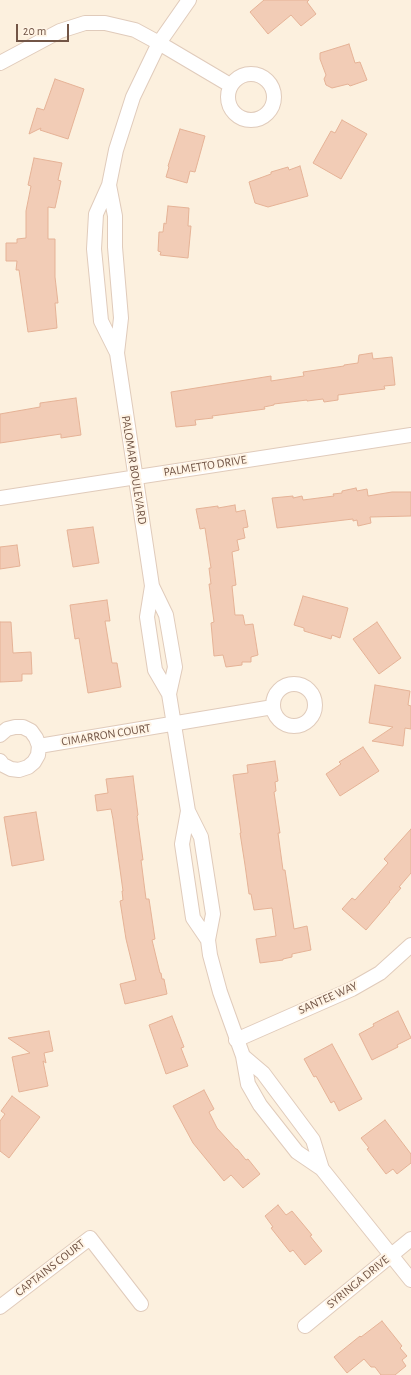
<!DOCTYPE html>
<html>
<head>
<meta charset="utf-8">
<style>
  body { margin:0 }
  #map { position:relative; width:411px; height:1375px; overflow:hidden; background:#fcf0de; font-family:"Alegreya Sans",sans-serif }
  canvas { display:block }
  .scale { position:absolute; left:16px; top:24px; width:53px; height:18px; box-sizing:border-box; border:2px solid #725546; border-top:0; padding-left:5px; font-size:12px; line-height:14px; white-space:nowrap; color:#725546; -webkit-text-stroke:3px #fff4e5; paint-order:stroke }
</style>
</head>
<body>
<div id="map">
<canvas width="411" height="1375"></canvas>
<div class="scale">20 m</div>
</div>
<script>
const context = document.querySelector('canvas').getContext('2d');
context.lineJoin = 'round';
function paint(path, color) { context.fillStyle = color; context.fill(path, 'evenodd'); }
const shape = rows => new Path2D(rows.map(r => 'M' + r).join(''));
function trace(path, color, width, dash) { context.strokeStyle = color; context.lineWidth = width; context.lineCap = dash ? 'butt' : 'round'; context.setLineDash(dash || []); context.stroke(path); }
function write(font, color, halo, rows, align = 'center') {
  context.font = font + ' "Alegreya Sans",sans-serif'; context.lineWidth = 4; context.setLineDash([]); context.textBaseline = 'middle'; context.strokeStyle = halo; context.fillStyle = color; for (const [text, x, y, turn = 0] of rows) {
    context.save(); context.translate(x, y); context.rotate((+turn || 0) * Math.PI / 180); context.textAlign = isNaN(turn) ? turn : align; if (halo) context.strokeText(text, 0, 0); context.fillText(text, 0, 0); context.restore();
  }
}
const building = shape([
  [264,0,309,0,307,2,316,14,301,26,291,15,268,34,250,12,264,0],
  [349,44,355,63,360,62,367,80,350,86,348,84,332,88,326,85,324,79,326,75,320,59,320,53,349,44],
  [55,79,84,89,68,139,40,130,41,128,29,134,37,108,44,110,55,79],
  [342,120,367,134,341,179,313,163,331,131,335,133,342,120],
  [180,129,205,136,195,172,190,171,187,183,166,177,169,167,168,166,180,129],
  [34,158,62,163,58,180,61,181,55,208,48,207,48,239,55,239,55,277,58,303,55,303,57,328,28,332,19,270,16,270,17,261,6,261,6,243,17,243,17,239,26,238,26,211,31,186,28,185,34,158],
  [300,166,308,196,268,207,255,203,249,182,271,174,271,172,288,167,289,170,300,166],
  [168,206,189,208,188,226,191,226,188,258,160,255,161,252,158,251,159,232,163,232,164,223,166,224,168,206],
  [372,353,373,359,392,357,395,385,384,386,385,389,338,395,338,400,324,402,323,399,307,401,307,400,274,404,274,405,264,407,265,409,212,416,213,418,195,420,196,425,176,427,171,392,271,376,271,381,304,376,303,372,344,366,344,365,358,363,359,355,372,353],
  [76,398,81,435,61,438,61,434,0,443,0,414,40,407,40,403,76,398],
  [356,488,357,491,367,489,368,496,392,492,411,492,411,516,370,517,371,523,358,526,357,520,353,521,353,519,277,528,272,498,293,496,293,498,302,496,303,500,334,496,333,494,342,493,342,491,356,488],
  [235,505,236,512,245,510,248,527,243,528,245,538,237,540,239,550,232,552,236,585,232,586,235,615,243,615,245,625,253,624,258,655,251,657,251,662,242,662,242,665,226,667,223,655,214,656,211,623,214,622,209,584,211,584,209,568,211,568,205,528,200,529,196,509,218,506,218,508,235,505],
  [93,527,99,563,73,567,67,530,93,527],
  [17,545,20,566,0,569,0,547,17,545],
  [303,596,348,608,340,638,332,635,331,639,304,631,304,628,294,625,303,596],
  [107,600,110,621,105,621,112,663,117,663,121,687,88,693,79,638,75,639,70,605,107,600],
  [0,622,11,622,13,653,31,652,32,674,22,674,22,681,0,682,0,622],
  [377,622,401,658,379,674,353,639,377,622],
  [375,685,410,691,408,705,411,706,411,729,405,728,403,746,372,741,393,727,369,723,375,685],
  [363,747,379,771,340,796,326,774,341,764,339,762,363,747],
  [275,761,278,781,275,782,276,791,274,792,280,833,278,833,283,870,285,870,294,929,307,926,311,950,292,954,292,957,283,959,283,960,260,963,256,939,276,936,272,908,254,910,251,894,249,894,245,865,240,833,241,833,236,797,233,775,248,773,247,765,275,761],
  [133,776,138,815,137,816,143,860,141,860,146,899,149,899,155,939,152,940,160,973,161,973,162,979,164,979,167,994,125,1004,120,984,136,980,126,939,120,901,123,900,122,891,123,891,113,819,111,809,97,811,95,795,108,793,106,779,133,776],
  [36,812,44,860,12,866,4,817,36,812],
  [411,829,411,873,399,887,401,888,389,902,390,902,366,930,342,909,352,898,355,900,388,863,384,859,411,829],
  [398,1011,411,1038,397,1045,398,1047,372,1060,359,1034,374,1026,373,1024,398,1011],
  [172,1016,184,1047,181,1048,188,1066,166,1074,149,1025,172,1016],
  [49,1031,53,1051,44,1053,46,1063,43,1061,48,1086,19,1092,12,1057,30,1053,8,1038,49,1031],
  [332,1044,362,1099,339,1111,334,1101,331,1103,316,1076,314,1077,304,1059,332,1044],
  [204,1090,214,1109,209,1112,217,1128,236,1149,237,1149,246,1160,248,1159,260,1174,243,1188,231,1175,224,1181,193,1143,173,1106,204,1090],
  [12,1096,40,1117,9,1158,0,1151,0,1121,5,1114,1,1111,12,1096],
  [385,1120,411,1154,411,1163,397,1174,393,1169,386,1174,367,1149,369,1148,361,1138,385,1120],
  [278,1205,286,1215,292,1211,312,1235,310,1236,322,1251,305,1265,293,1250,290,1252,271,1228,273,1227,265,1216,278,1205],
  [382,1321,402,1346,400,1348,407,1356,402,1360,406,1366,395,1375,381,1375,375,1367,371,1367,364,1359,347,1373,334,1357,360,1336,361,1337,382,1321]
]);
paint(building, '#f2ccb6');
trace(building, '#e5b296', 1);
const minor = shape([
  [0,63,60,31,85,23,105,23,135,30,159,43,230,85],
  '228 97a23 23 0 1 1 46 0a23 23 0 1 1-46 0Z',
  [109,185,115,216,115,247,121,318,117,353,152,586,166,615,175,667,169,694,188,811,201,837,213,914,208,940,210,955,220,992,243,1056,248,1084,260,1105,297,1152,322,1169,411,1280],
  [117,353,101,321,94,249,96,214,109,185,116,150,133,97,159,43,189,0],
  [0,498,411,435],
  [152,586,147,617,155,670,169,694],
  '273 705a21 21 0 1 1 42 0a21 21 0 1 1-42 0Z',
  [0,735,7,729,15,727,23,727,31,731,36,738,39,746,38,755,34,762,28,767,19,770,11,769,3,765,0,761],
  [39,746,273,707],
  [188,811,182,844,193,918,208,940],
  [236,1040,352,989,380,973,411,945],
  [243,1056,263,1073,313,1140,322,1169],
  [0,1307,90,1238,141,1304],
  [305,1326,411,1239]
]);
trace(minor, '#e0cbbb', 16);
trace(minor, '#fff', 14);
write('12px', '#725546', '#fff4e5', [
  ["PALMETTO DRIVE",205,466,-9],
  ["PALOMAR BOULEVARD",134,470,81],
  ["CIMARRON COURT",106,735,-9],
  ["SANTEE WAY",328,998,-24],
  ["CAPTAINS COURT",50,1268,-38],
  ["SYRINGA DRIVE",358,1282,-39]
]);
</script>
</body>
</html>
